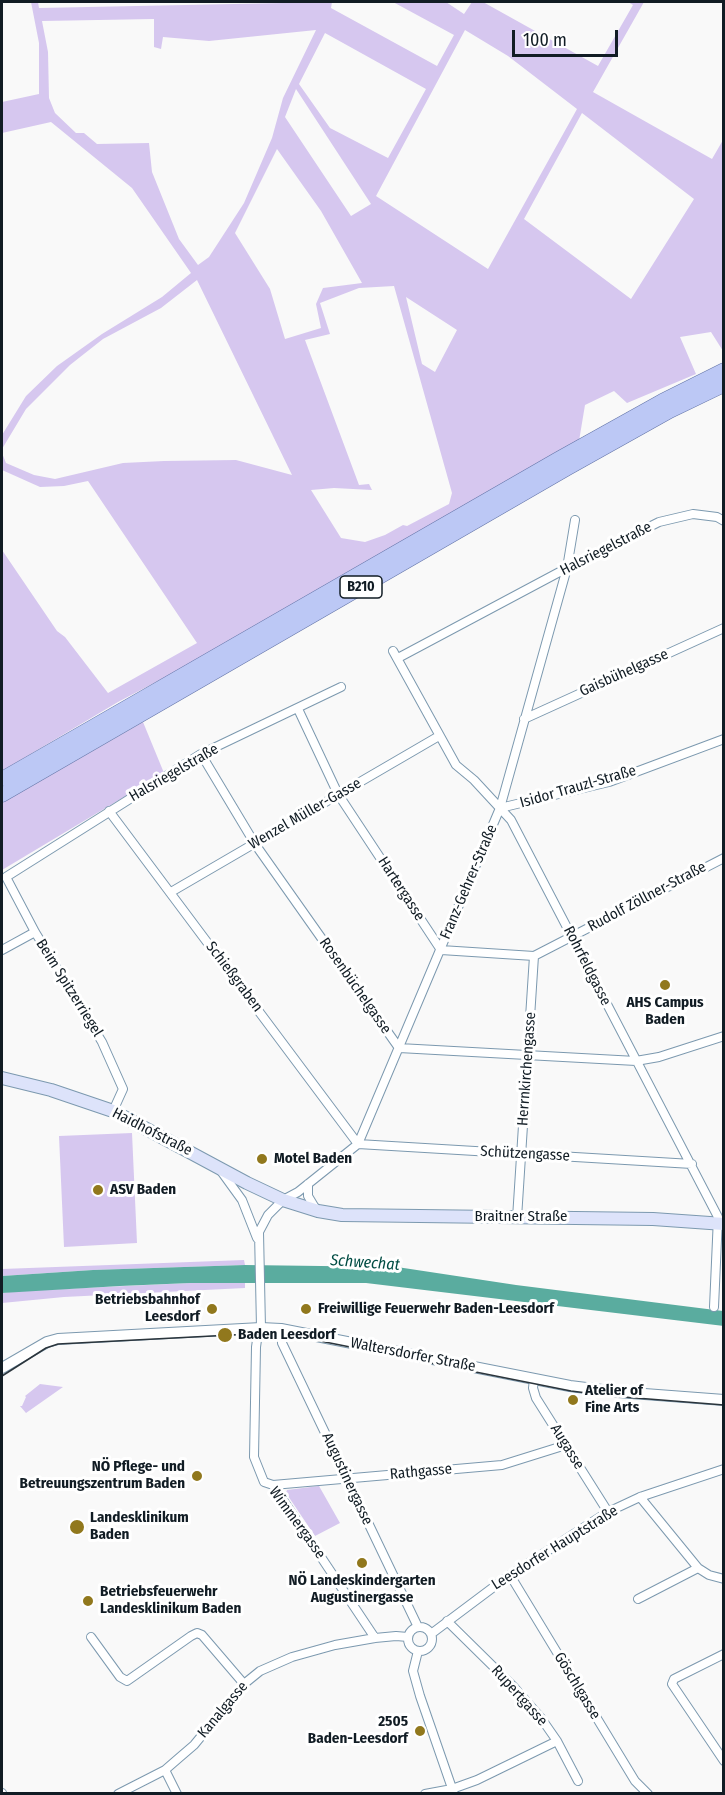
<!DOCTYPE html>
<html>
<head>
<meta charset="utf-8">
<style>
  body { margin:0 }
  #map { position:relative; width:725px; height:1795px; overflow:hidden; background:#f9f9f9; font-family:"Fira Sans Condensed",sans-serif }
  canvas { display:block }
  .frame { position:absolute; inset:0; border:3px solid #111c24; pointer-events:none }
  .scale { position:absolute; left:512px; top:30px; width:106px; height:27px; box-sizing:border-box; border:3px solid #111c24; border-top:0; padding-left:8px; font-size:18px; line-height:21px; white-space:nowrap; color:#111c24; -webkit-text-stroke:4px #fff; paint-order:stroke }
</style>
</head>
<body>
<div id="map">
<canvas width="725" height="1795"></canvas>
<div class="frame"></div>
<div class="scale">100 m</div>
</div>
<script>
const context = document.querySelector('canvas').getContext('2d');
context.lineJoin = 'round';
function paint(path, color) { context.fillStyle = color; context.fill(path, 'evenodd'); }
const shape = rows => new Path2D(rows.map(r => 'M' + r).join(''));
function trace(path, color, width, dash) { context.strokeStyle = color; context.lineWidth = width; context.lineCap = dash ? 'butt' : 'round'; context.setLineDash(dash || []); context.stroke(path); }
function write(font, color, halo, rows, align = 'center') {
  context.font = font + ' "Fira Sans Condensed",sans-serif'; context.lineWidth = 6; context.setLineDash([]); context.textBaseline = 'middle'; context.strokeStyle = halo; context.fillStyle = color; for (const [text, x, y, turn = 0] of rows) {
    context.save(); context.translate(x, y); context.rotate((+turn || 0) * Math.PI / 180); context.textAlign = isNaN(turn) ? turn : align; if (halo) context.strokeText(text, 0, 0); context.fillText(text, 0, 0); context.restore();
  }
}
paint(shape([
  [31,2,38,2,39,8,332,2,331,8,437,66,454,35,393,2,446,2,464,14,472,2,483,2,598,66,633,5,628,2,644,2,593,92,712,159,723,140,723,351,711,332,680,337,696,374,627,403,614,391,585,405,579,441,211,653,118,702,2,771,2,550,57,631,65,637,108,693,197,643,88,481,64,486,40,487,2,470,2,453,6,463,34,475,55,479,123,463,164,461,236,460,292,475,197,280,161,308,103,339,70,365,26,409,2,449,2,435,26,396,57,366,102,334,162,297,191,273,132,188,51,122,2,133,2,102,39,94,39,43],
  [154,19,154,47,161,49,163,37,209,41,316,30,283,98,272,138,244,203,209,257,198,265,179,239,152,172,149,143,97,144,84,133,76,133,55,113,49,98,48,52,42,21],
  [465,30,508,56,577,109,488,269,376,196],
  [325,33,426,89,388,158,330,128,299,84],
  [296,89,371,204,351,216,285,117],
  [582,113,694,199,631,299,524,219],
  [277,149,321,211,362,283,323,288,316,304,321,328,285,339,270,289,235,233],
  [394,286,452,493,449,504,407,526,403,525,385,535,365,542,341,538,311,490,334,488,372,490,369,484,359,485,305,340,330,334,320,303,359,288],
  [406,297,457,330,435,372,422,364],
  [143,722,164,773,2,870,2,803],
  [132,1133,137,1243,64,1247,59,1136],
  [244,1260,245,1265,93,1270,2,1276,2,1269],
  [190,1283,245,1283,245,1288,64,1297,2,1303,2,1293,18,1291],
  [40,1384,63,1387,26,1413,20,1406,22,1406,26,1397,25,1396],
  [319,1486,340,1523,315,1536,286,1493,287,1490]
]), '#d6c7ef');
paint(shape([
  [245,1265,397,1267,516,1285,723,1311,724,1326,366,1283,190,1283,120,1286,2,1293,2,1276,93,1270]
]), '#5aac9f');
const minor = shape([
  [393,651,456,765,474,780,511,820,718,1217,714,1307],
  [398,658,567,568,659,522,693,514,717,517,724,521],
  [298,709,338,794,441,950],
  [524,719,724,628],
  [201,754,255,844,399,1048,636,1061,659,1057,724,1036],
  [500,808,609,782,724,739],
  [109,811,358,1144],
  [171,892,439,736],
  [2,950,35,932],
  [441,950,534,956,724,858],
  [113,1111,123,1089,102,1042,35,932,6,877,201,754,341,687],
  [358,1144,692,1164],
  [221,1171,242,1200,257,1238],
  [308,1184,308,1196,317,1211],
  [517,1218,534,956],
  [281,1329,282,1343,418,1627],
  [534,1379,533,1388,536,1398,608,1512],
  [273,1485,502,1465,566,1445],
  [640,1497,698,1568,709,1575,724,1579],
  [510,1575,635,1781,648,1794],
  [638,1599,698,1568],
  [447,1621,513,1686,541,1718,557,1741,578,1781],
  '408 1639a12 12 0 1 1 24 0a12 12 0 1 1-24 0Z',
  [431,1634,507,1577,608,1512,640,1497,724,1469],
  [91,1637,120,1677,127,1681,191,1636,197,1633,202,1635,244,1684],
  [375,1638,273,1485,264,1482,254,1457,256,1347,258,1333,261,1328,259,1232,268,1215,283,1200,298,1192,358,1144,500,808,567,568,575,520],
  [418,1651,413,1671,420,1696,454,1794],
  [724,1654,674,1679,672,1684,724,1761],
  [165,1770,177,1794],
  [2,1793,2,1794],
  [118,1794,165,1770,180,1757,194,1745,244,1684,260,1671,292,1657,335,1645,375,1638,396,1636,408,1637],
  [425,1794,452,1789,477,1780,557,1741]
]);
const tertiary = shape([
  [2,1368,47,1342,58,1339,261,1328,281,1329,570,1386,618,1392,724,1400]
]);
const secondary = shape([
  [2,1078,51,1090,113,1111,247,1183,283,1200,318,1211,342,1215,653,1219,724,1224]
]);
const primary = shape([
  [2,779,558,459,662,401,724,370],
  [2,795,568,468,670,411,724,385]
]);
trace(minor, '#7c99af', 10);
trace(tertiary, '#7c99af', 12);
trace(secondary, '#7c99af', 14);
trace(primary, '#6374a7', 15);
trace(minor, '#fff', 8);
trace(tertiary, '#fff', 10);
trace(secondary, '#dde3fa', 12);
trace(primary, '#bcc8f5', 14);
trace(shape([
  [2,1376,46,1348,58,1344,270,1333,300,1337,571,1391,611,1396,724,1405]
]), '#2b353c', 1.5);
for (const [x, y, r, color] of [
  [665,985,6,"#91781d"],
  [262,1159,6,"#91781d"],
  [98,1190,6,"#91781d"],
  [212,1309,6,"#91781d"],
  [306,1309,6,"#91781d"],
  [225,1335,8,"#91781d"],
  [573,1400,6,"#91781d"],
  [197,1476,6,"#91781d"],
  [77,1527,8,"#91781d"],
  [362,1563,6,"#91781d"],
  [88,1601,6,"#91781d"],
  [420,1731,6,"#91781d"]
]) { const dot = new Path2D(); dot.arc(x, y, r, 0, 2 * Math.PI); context.fillStyle = color; context.fill(dot); trace(dot, '#fff', 2); }
for (const [x, y, w] of [
  [361,587,42]
]) { const box = new Path2D(); box.roundRect(x - w / 2, y - 11, w, 22, 4.5); context.fillStyle = '#fff'; context.fill(box); trace(box, '#111c24', 1.5); }
write('bold 14px', '#111c24', null, [
  ["B210",361,587]
]);
write('15px', '#111c24', '#fff', [
  ["Halsriegelstraße",606,549,-27],
  ["Gaisbühelgasse",624,673,-24],
  ["Halsriegelstraße",174,773,-30],
  ["Isidor Trauzl-Straße",578,787,-16],
  ["Wenzel Müller-Gasse",305,814,-30],
  ["Franz-Gehrer-Straße",469,882,-67],
  ["Hartergasse",401,889,57],
  ["Rudolf Zöllner-Straße",647,897,-28],
  ["Rohrfeldgasse",587,966,63],
  ["Schießgraben",234,977,53],
  ["Rosenbüchelgasse",355,986,55],
  ["Beim Spitzerriegel",69,988,58],
  ["Herrnkirchengasse",527,1069,-86],
  ["Haidhofstraße",152,1132,27],
  ["Schützengasse",525,1154,3],
  ["Braitner Straße",521,1217],
  ["Waltersdorfer Straße",413,1355,11],
  ["Augasse",567,1447,58],
  ["Rathgasse",421,1472,-5],
  ["Augustinergasse",347,1479,65],
  ["Wimmergasse",297,1523,54],
  ["Leesdorfer Hauptstraße",555,1548,-32],
  ["Göschlgasse",577,1686,59],
  ["Rupertgasse",519,1696,48],
  ["Kanalgasse",223,1710,-50]
]);
write('bold 15px', '#111c24', '#fff', [
  ["AHS Campus",665,1003,"center"],
  ["Baden",665,1020,"center"],
  ["Motel Baden",274,1159],
  ["ASV Baden",110,1190],
  ["Betriebsbahnhof",200,1300,"right"],
  ["Leesdorf",200,1317,"right"],
  ["Freiwillige Feuerwehr Baden-Leesdorf",318,1309],
  ["Baden Leesdorf",238,1335],
  ["Atelier of",585,1391],
  ["Fine Arts",585,1408],
  ["NÖ Pflege- und",185,1467,"right"],
  ["Betreuungszentrum Baden",185,1484,"right"],
  ["Landesklinikum",90,1518],
  ["Baden",90,1535],
  ["NÖ Landeskindergarten",362,1581,"center"],
  ["Augustinergasse",362,1598,"center"],
  ["Betriebsfeuerwehr",100,1592],
  ["Landesklinikum Baden",100,1609],
  ["2505",408,1722,"right"],
  ["Baden-Leesdorf",408,1739,"right"]
], 'left');
write('italic 16px', '#004c43', '#fff', [
  ["Schwechat",365,1263,4]
]);
</script>
</body>
</html>
